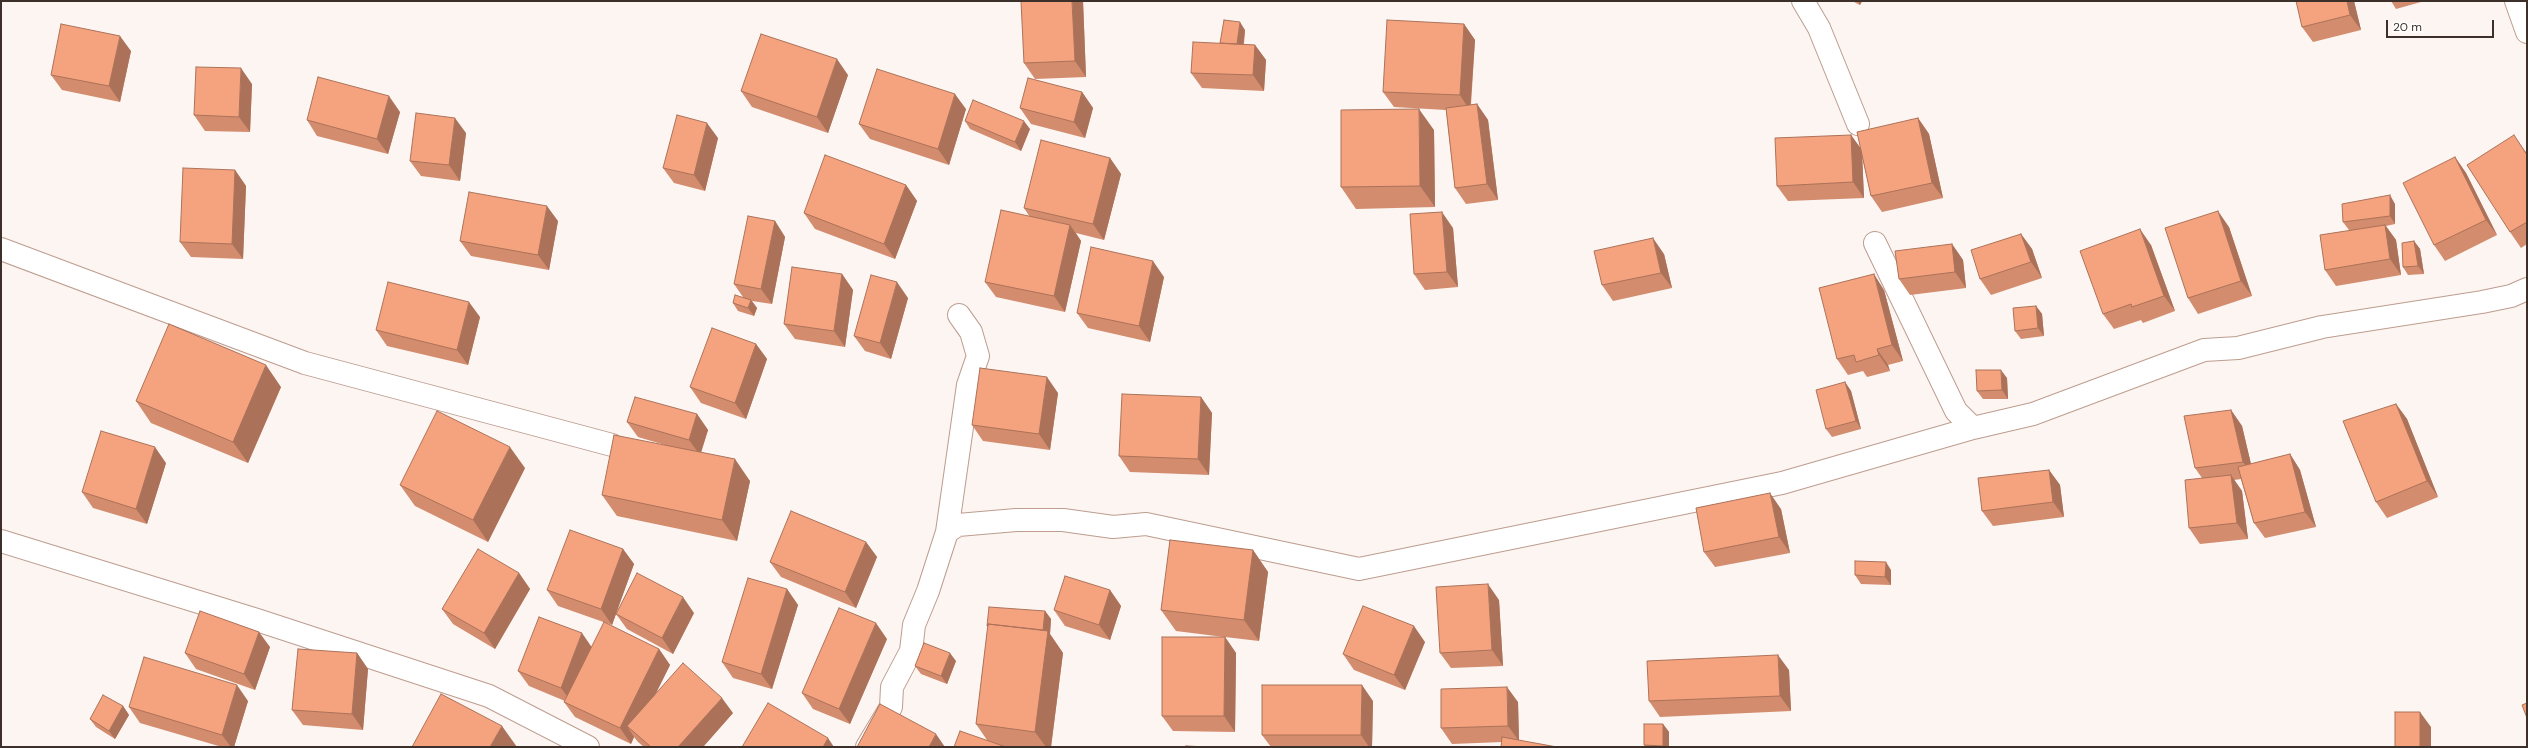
<!DOCTYPE html>
<html>
<head>
<meta charset="utf-8">
<style>
  body { margin:0 }
  #map { position:relative; width:2528px; height:748px; overflow:hidden; background:#fcf5f2; font-family:"DM Sans",sans-serif }
  canvas { display:block }
  .frame { position:absolute; inset:0; border:2px solid #3d302a; pointer-events:none }
  .scale { position:absolute; left:2386px; top:20px; width:108px; height:18px; box-sizing:border-box; border:2px solid #3d302a; border-top:0; padding-left:5px; font-size:12px; line-height:14px; white-space:nowrap; color:#3d302a; -webkit-text-stroke:3px #fff; paint-order:stroke }
</style>
</head>
<body>
<div id="map">
<canvas width="2528" height="748"></canvas>
<div class="frame"></div>
<div class="scale">20 m</div>
</div>
<script>
const context = document.querySelector('canvas').getContext('2d');
context.lineJoin = 'round';
const shape = rows => new Path2D(rows.map(r => 'M' + r).join(''));
function trace(path, color, width, dash) { context.strokeStyle = color; context.lineWidth = width; context.lineCap = dash ? 'butt' : 'round'; context.setLineDash(dash || []); context.stroke(path); }
function paint(path, color) { context.fillStyle = color; context.fill(path, 'evenodd'); }
const street = shape([
  [1803,1,1819,28,1858,124],
  [2516,1,2527,32],
  [1875,243,1956,411,1973,428],
  [1,249,305,363,612,445],
  [947,532,958,525,1016,520,1063,520,1113,527,1146,524,1359,569,1782,483,1973,428,2033,414,2204,350,2238,348,2322,327,2482,302,2511,296,2527,289],
  [1,541,257,620,489,696,588,747],
  [867,747,891,707,892,687,911,651,914,625,928,591,947,532,968,385,978,356,971,332,959,315]
]);
trace(street, '#bd9d8f', 24);
trace(street, '#fff', 22);
paint(shape([
  [1083,1,1086,77,1035,79,1024,63],
  [1852,1,1862,1,1860,5],
  [2354,1,2361,30,2313,42,2302,27],
  [2391,1,2421,1,2421,2,2396,9],
  [1464,24,1475,40,1471,105,1477,104,1488,120,1498,200,1466,204,1455,188,1446,110,1394,107,1383,92],
  [1245,30,1244,44,1255,45,1266,60,1264,91,1202,88,1191,73,1220,43],
  [131,51,120,102,62,90,51,75],
  [848,75,828,133,752,107,741,91],
  [252,84,250,132,205,131,194,115],
  [1082,92,1093,108,1085,138,1031,124,1020,108],
  [966,109,949,165,870,139,859,124],
  [400,112,388,154,317,136,307,120],
  [1918,118,1929,134,1943,198,1882,212,1871,196,1862,156,1864,198,1788,201,1777,186,1851,135,1860,148],
  [965,121,1030,129,1021,151,970,129],
  [1434,130,1435,207,1356,209,1341,187],
  [466,133,460,181,421,176,410,161],
  [718,138,705,191,674,183,663,168],
  [2527,153,2527,244,2521,248,2510,232],
  [2455,157,2466,173,2497,235,2445,261,2434,245],
  [1110,158,1121,174,1104,240,1076,233,1081,241,1065,312,996,297,985,282,1030,217,1024,208],
  [235,170,246,186,243,259,191,257,180,242],
  [906,185,917,201,895,259,815,229,804,213],
  [2395,204,2395,224,2386,226,2396,240,2401,275,2336,286,2325,270,2349,230,2343,222],
  [558,221,549,270,471,256,460,241],
  [775,221,785,237,772,304,752,301,757,308,754,316,738,311,733,303,743,297,734,284],
  [2229,227,2252,296,2198,314,2188,298],
  [1453,228,1458,287,1425,290,1414,274],
  [2021,234,2032,249,2042,278,1991,295,1980,279],
  [2414,241,2420,249,2424,274,2408,275,2403,267],
  [1952,244,1963,260,1966,288,1910,295,1899,279],
  [2151,245,2175,311,2143,323,2141,320,2114,329,2103,314],
  [1664,254,1672,288,1613,301,1602,285],
  [842,274,853,290,845,347,795,339,784,324],
  [1164,277,1150,342,1088,328,1077,313],
  [1884,290,1903,361,1888,365,1890,371,1867,377,1863,371,1848,375,1837,359],
  [908,298,891,359,865,351,854,336],
  [2036,306,2042,314,2044,336,2021,339,2015,331],
  [480,317,468,365,387,346,376,330],
  [756,344,767,359,746,419,701,403,690,387],
  [2007,378,2008,399,1983,399,1977,391],
  [1845,382,1851,391,1861,429,1832,437,1826,429],
  [281,387,248,463,151,423,136,401],
  [1058,393,1050,450,983,441,972,425],
  [1201,397,1212,413,1209,475,1130,472,1119,456],
  [2396,404,2407,419,2438,497,2387,518,2376,502],
  [2231,410,2242,426,2251,464,2290,454,2300,470,2316,527,2265,538,2254,523,2241,479,2234,480,2242,491,2248,539,2200,544,2189,528,2202,478,2195,468],
  [697,414,708,430,701,453,750,481,737,541,617,516,602,495,665,445,638,437,627,422],
  [166,463,147,524,93,508,82,492],
  [525,468,488,542,415,506,400,485],
  [2049,470,2060,485,2064,517,1993,526,1982,511],
  [1781,509,1790,553,1715,567,1704,552],
  [866,542,877,557,856,608,781,577,770,562],
  [623,549,634,564,616,613,694,613,673,654,627,629,616,614,612,625,558,606,547,590],
  [1253,550,1268,572,1259,641,1225,637,1236,653,1235,732,1173,731,1162,716,1224,637,1176,631,1161,610],
  [1891,570,1891,585,1861,584,1855,575],
  [519,573,530,589,495,649,453,624,442,609],
  [787,589,798,605,772,689,733,678,722,662],
  [1110,590,1121,606,1110,640,1065,626,1054,610],
  [1499,600,1503,666,1451,668,1440,653],
  [1045,611,1051,619,1050,634,1063,653,1051,747,954,747,987,740,976,724,988,626,987,626],
  [887,639,850,724,813,709,802,693],
  [1425,642,1405,690,1354,670,1343,654],
  [270,647,255,690,196,669,185,653],
  [592,647,659,649,670,665,655,694,733,713,703,747,644,747,638,742,634,737,631,744,575,717,564,702,565,701,529,686,518,671],
  [357,653,368,669,363,730,303,725,292,710],
  [956,661,947,684,921,674,915,666],
  [1789,670,1791,711,1660,717,1649,701],
  [248,701,234,747,222,747,140,723,129,707],
  [1373,701,1372,747,1271,747,1262,735],
  [1518,702,1519,740,1502,742,1452,744,1441,728],
  [123,706,129,715,115,739,96,727,90,719],
  [1663,724,1669,732,1669,747,1645,747,1644,745]
]), '#d38c6d');
paint(shape([
  [1072,1,1083,1,1086,77,1075,61],
  [1858,1,1862,1,1860,5],
  [2347,1,2354,1,2361,30,2350,15],
  [1240,22,1245,30,1242,57,1236,48],
  [1464,24,1475,40,1470,111,1460,95],
  [120,36,131,51,120,102,109,86],
  [1255,45,1266,60,1264,91,1253,75],
  [837,59,848,75,828,133,817,117],
  [241,68,252,84,250,132,239,117],
  [1082,92,1093,108,1085,138,1074,122],
  [955,94,966,109,949,165,938,149],
  [389,96,400,112,388,154,377,139],
  [1477,104,1488,120,1498,200,1487,184],
  [1419,109,1434,130,1435,207,1420,186],
  [455,118,466,133,460,181,449,165],
  [1918,118,1929,134,1943,198,1932,183],
  [1024,121,1030,129,1021,151,1015,142],
  [707,123,718,138,705,191,694,175],
  [1851,135,1862,150,1864,198,1853,182],
  [2514,135,2525,151,2527,153,2527,155],
  [2455,157,2466,173,2497,235,2486,220],
  [1110,158,1121,174,1104,240,1093,224],
  [235,170,246,186,243,259,232,244],
  [906,185,917,201,895,259,884,244],
  [2390,195,2395,204,2395,224,2390,216],
  [547,206,558,221,549,270,538,255],
  [2218,211,2229,227,2252,296,2241,281],
  [1442,212,1453,228,1458,287,1447,272],
  [775,221,785,237,772,304,761,289],
  [1070,225,1081,241,1065,312,1054,296],
  [2385,225,2396,240,2401,275,2390,259],
  [2140,229,2151,245,2175,311,2164,296],
  [2021,234,2032,249,2042,278,2031,262],
  [1653,238,1664,254,1672,288,1661,273],
  [2414,241,2420,249,2424,274,2418,266],
  [1952,244,1963,260,1966,288,1955,272],
  [1153,261,1164,277,1150,342,1139,326],
  [842,274,853,290,845,347,834,331],
  [1874,274,1884,290,1903,361,1892,345],
  [897,282,908,298,891,359,880,343],
  [751,300,757,308,754,316,748,308],
  [469,302,480,317,468,365,457,350],
  [2036,306,2042,314,2044,336,2038,328],
  [756,344,767,359,746,419,735,403],
  [1877,349,1888,365,1890,371,1879,355],
  [266,365,281,387,248,463,233,442],
  [2001,370,2007,378,2008,399,2002,390],
  [1047,377,1058,393,1050,450,1039,434],
  [1845,382,1851,391,1861,429,1856,421],
  [1201,397,1212,413,1209,475,1198,459],
  [2396,404,2407,419,2438,497,2427,481],
  [2231,410,2242,426,2254,477,2243,462],
  [697,414,708,430,700,455,689,440],
  [155,447,166,463,147,524,136,509],
  [510,447,525,468,488,542,473,520],
  [2290,454,2300,470,2316,527,2305,512],
  [735,459,750,481,737,541,722,520],
  [2049,470,2060,485,2064,517,2053,502],
  [2231,475,2242,491,2248,539,2237,523],
  [1770,493,1781,509,1790,553,1779,537],
  [866,542,877,557,856,608,845,592],
  [623,549,634,564,612,625,601,609],
  [1253,550,1268,572,1259,641,1244,620],
  [1886,562,1891,570,1891,585,1885,577],
  [519,573,530,589,495,649,484,633],
  [1488,584,1499,600,1503,666,1492,650],
  [787,589,798,605,772,689,761,674],
  [1110,590,1121,606,1110,640,1099,625],
  [683,597,694,613,673,654,662,638],
  [1045,611,1051,619,1050,634,1063,653,1051,747,1046,747,1035,732],
  [876,623,887,639,850,724,839,709],
  [1414,626,1425,642,1405,690,1394,675],
  [259,632,270,647,255,690,244,674],
  [582,633,593,649,572,703,561,688],
  [1225,637,1236,653,1235,732,1224,716],
  [659,649,670,665,636,734,627,726,634,737,631,744,620,728],
  [357,653,368,669,363,730,352,714],
  [950,653,956,661,947,684,941,676],
  [1778,655,1789,670,1791,711,1780,696],
  [237,685,248,701,234,747,231,747,222,735],
  [1362,685,1373,701,1372,747,1369,747,1361,735],
  [1507,687,1518,702,1519,741,1508,726],
  [722,698,733,713,703,747,678,747],
  [123,706,129,715,115,739,109,731],
  [2420,712,2431,727,2431,747,2420,747],
  [1663,724,1669,732,1669,747,1664,747,1663,746],
  [502,726,517,747,490,747],
  [936,734,945,747,929,747],
  [828,738,834,747,823,747]
]), '#ac7259');
const building = shape([
  [1021,1,1072,1,1075,61,1024,63,1021,1],
  [2296,1,2347,1,2350,15,2302,27,2296,1],
  [1224,20,1240,22,1237,44,1220,43,1224,20],
  [1387,20,1464,24,1460,95,1383,92,1387,20],
  [61,24,120,36,109,86,51,75,61,24],
  [761,34,837,59,817,117,741,91,761,34],
  [1193,42,1255,45,1253,75,1191,73,1193,42],
  [196,67,241,68,239,117,194,115,196,67],
  [877,69,955,94,938,149,859,124,877,69],
  [318,77,389,96,377,139,307,120,318,77],
  [1028,78,1082,92,1074,122,1020,108,1028,78],
  [973,100,1024,121,1015,142,965,121,973,100],
  [1477,104,1487,184,1455,188,1446,108,1477,104],
  [1419,109,1420,186,1341,187,1341,110,1419,109],
  [416,113,455,118,449,165,410,161,416,113],
  [677,115,707,123,694,175,663,168,677,115],
  [1918,118,1932,183,1871,196,1857,132,1918,118],
  [1851,135,1853,182,1777,186,1775,138,1851,135],
  [2514,135,2527,155,2527,222,2510,232,2467,165,2514,135],
  [1041,140,1110,158,1093,224,1024,208,1041,140],
  [825,155,906,185,884,244,804,213,825,155],
  [2455,157,2486,220,2434,245,2403,183,2455,157],
  [183,168,235,170,232,244,180,242,183,168],
  [469,192,547,206,538,255,460,241,469,192],
  [2390,195,2390,216,2343,222,2342,204,2390,195],
  [1001,210,1070,225,1054,296,985,282,1001,210],
  [2218,211,2241,281,2188,298,2165,228,2218,211],
  [1442,212,1447,272,1414,274,1410,214,1442,212],
  [748,216,775,221,761,289,734,284,748,216],
  [2385,225,2390,259,2325,270,2320,235,2385,225],
  [2140,229,2164,296,2132,307,2131,304,2103,314,2080,251,2140,229],
  [2021,234,2031,262,1980,279,1971,250,2021,234],
  [1653,238,1661,273,1602,285,1594,251,1653,238],
  [2414,241,2418,266,2403,267,2402,243,2414,241],
  [1952,244,1955,272,1899,279,1895,251,1952,244],
  [1091,247,1153,261,1139,326,1077,313,1091,247],
  [792,267,842,274,834,331,784,324,792,267],
  [1874,274,1892,345,1877,349,1879,355,1856,362,1854,355,1837,359,1819,288,1874,274],
  [871,275,897,282,880,343,854,336,871,275],
  [388,282,469,302,457,350,376,330,388,282],
  [735,295,751,300,748,308,733,303,735,295],
  [2036,306,2038,328,2015,331,2013,308,2036,306],
  [169,324,266,365,233,442,136,401,169,324],
  [712,328,756,344,735,403,690,387,712,328],
  [980,368,1047,377,1039,434,972,425,980,368],
  [1976,370,2001,370,2002,390,1977,391,1976,370],
  [1845,382,1856,421,1826,429,1816,390,1845,382],
  [1122,394,1201,397,1198,459,1119,456,1122,394],
  [635,397,697,414,689,440,627,422,635,397],
  [2396,404,2427,481,2376,502,2343,421,2396,404],
  [2231,410,2243,462,2195,468,2184,416,2231,410],
  [437,411,510,447,473,520,400,485,437,411],
  [101,431,155,447,136,509,82,492,101,431],
  [614,435,735,459,722,520,602,495,614,435],
  [2290,454,2305,512,2254,523,2238,467,2290,454],
  [2049,470,2053,502,1982,511,1978,478,2049,470],
  [2231,475,2237,523,2189,528,2185,480,2231,475],
  [1770,493,1779,537,1704,552,1696,508,1770,493],
  [791,511,866,542,845,592,770,562,791,511],
  [570,530,623,549,601,609,547,590,570,530],
  [1170,540,1253,550,1244,620,1161,610,1170,540],
  [478,549,519,573,484,633,442,609,478,549],
  [1855,561,1886,562,1885,577,1855,575,1855,561],
  [637,573,683,597,662,638,616,614,637,573],
  [1065,576,1110,590,1099,625,1054,610,1065,576],
  [748,578,787,589,761,674,722,662,748,578],
  [1488,584,1492,650,1440,653,1436,587,1488,584],
  [1363,606,1414,626,1394,675,1343,654,1363,606],
  [989,607,1045,611,1043,630,988,624,988,626,987,626,989,607],
  [839,608,876,623,839,709,802,693,839,608],
  [200,611,259,632,244,674,185,653,200,611],
  [539,617,582,633,561,688,518,671,539,617],
  [604,622,659,649,620,728,564,702,604,622],
  [988,624,1048,631,1035,732,976,724,988,624],
  [1162,637,1225,637,1224,716,1162,716,1162,637],
  [924,643,950,653,941,676,915,666,924,643],
  [298,649,357,653,352,714,292,710,298,649],
  [1778,655,1780,696,1649,701,1647,661,1778,655],
  [144,657,237,685,222,735,129,707,144,657],
  [683,663,722,698,678,747,651,747,627,726,683,663],
  [1262,685,1362,685,1361,735,1262,735,1262,685],
  [1507,687,1508,726,1441,728,1441,689,1507,687],
  [441,694,502,726,490,747,412,747,441,694],
  [103,695,123,706,109,731,90,719,103,695],
  [768,703,828,738,823,747,742,747,768,703],
  [2527,703,2527,718,2522,705,2527,703],
  [880,704,936,734,929,747,857,747,880,704],
  [2395,712,2420,712,2420,747,2395,747,2395,712],
  [1644,724,1663,724,1663,746,1644,745,1644,724],
  [960,731,1006,747,954,747,960,731],
  [1502,737,1557,747,1501,747,1502,737],
  [1186,746,1207,747,1186,747,1186,746]
]);
paint(building, '#f5a37f');
trace(building, '#ac7259', 1);
</script>
</body>
</html>
